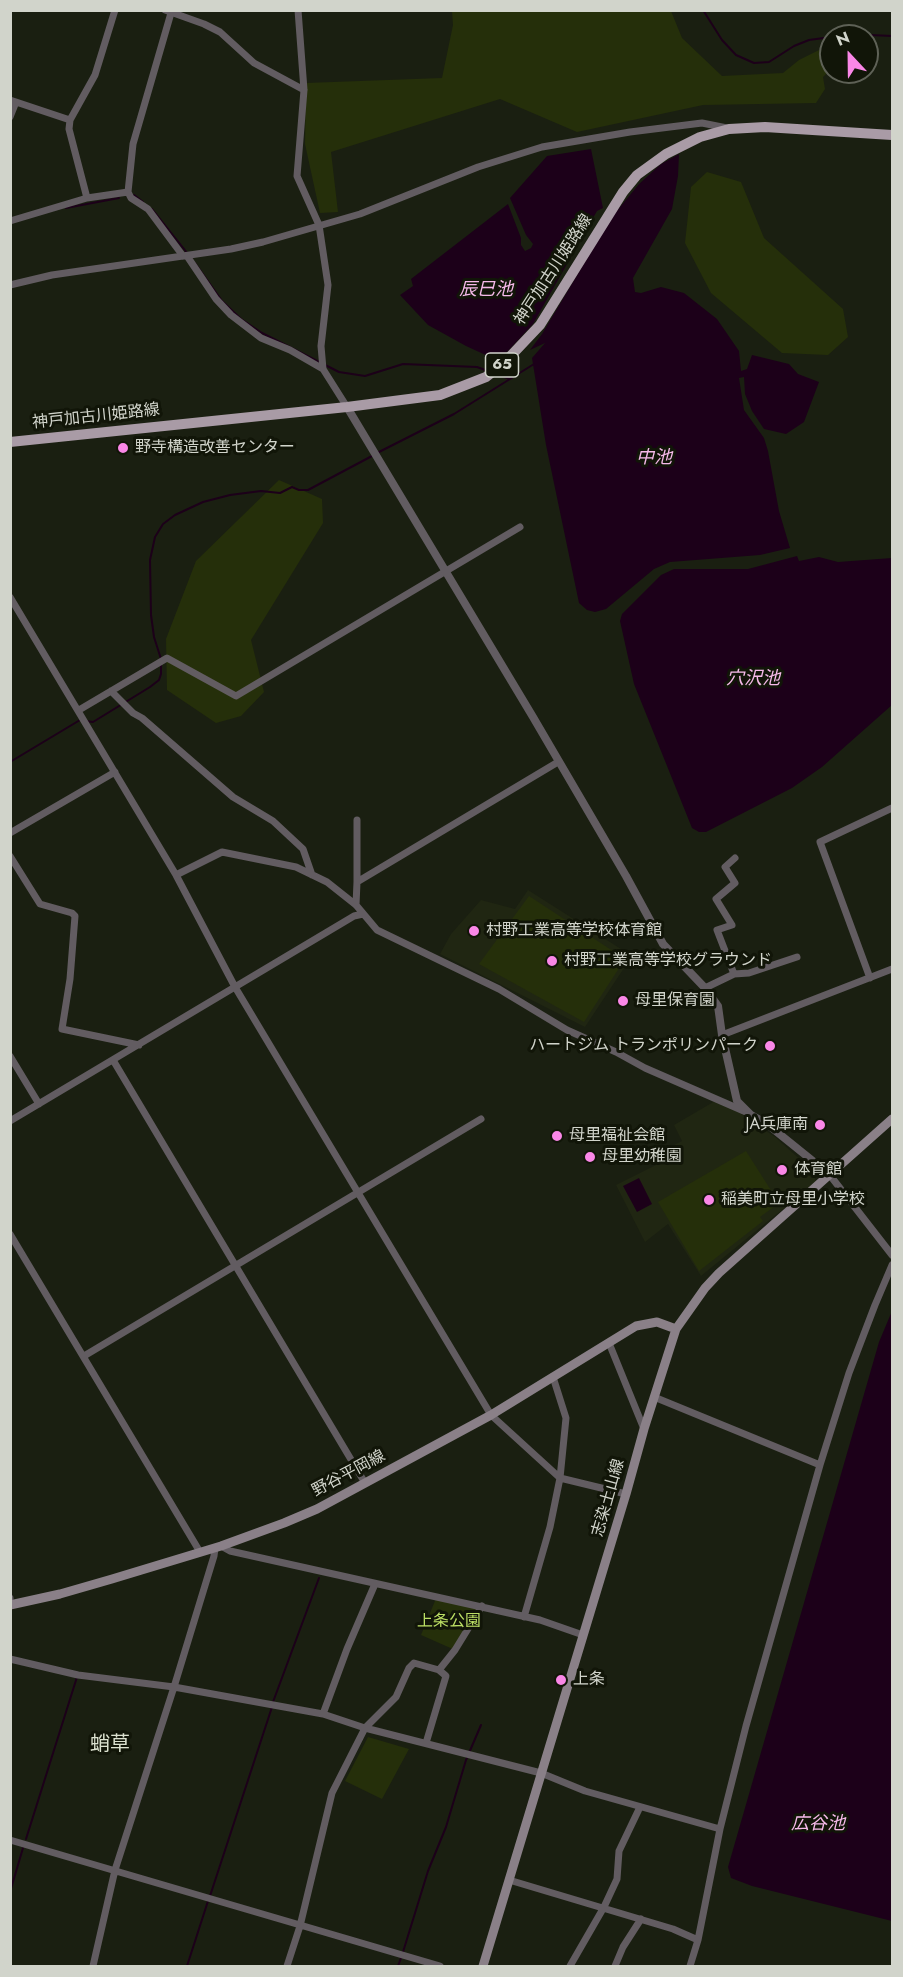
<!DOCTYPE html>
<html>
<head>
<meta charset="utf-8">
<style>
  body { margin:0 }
  #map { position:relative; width:903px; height:1977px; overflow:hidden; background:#1a1f11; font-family:Jost,sans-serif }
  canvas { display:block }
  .frame { position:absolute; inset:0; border:12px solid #d1d4cb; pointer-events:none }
  .north { position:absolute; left:819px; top:24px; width:60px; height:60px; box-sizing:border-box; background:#111508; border:2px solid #5e6156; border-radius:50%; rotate:338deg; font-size:16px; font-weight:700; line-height:24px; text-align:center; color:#d1d4cb }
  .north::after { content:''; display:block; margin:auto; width:21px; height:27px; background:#fa87e7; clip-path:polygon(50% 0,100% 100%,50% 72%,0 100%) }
</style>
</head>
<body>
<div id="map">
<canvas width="903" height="1977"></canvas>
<div class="frame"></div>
<div class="north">N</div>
</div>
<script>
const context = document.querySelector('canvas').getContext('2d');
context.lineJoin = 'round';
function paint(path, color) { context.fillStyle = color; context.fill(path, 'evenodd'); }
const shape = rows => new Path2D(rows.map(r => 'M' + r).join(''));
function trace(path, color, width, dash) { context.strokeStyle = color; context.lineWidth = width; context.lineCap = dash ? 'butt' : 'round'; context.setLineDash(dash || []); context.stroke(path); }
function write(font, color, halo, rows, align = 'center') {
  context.font = font + ' Jost,"Noto Sans JP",sans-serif'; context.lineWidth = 6; context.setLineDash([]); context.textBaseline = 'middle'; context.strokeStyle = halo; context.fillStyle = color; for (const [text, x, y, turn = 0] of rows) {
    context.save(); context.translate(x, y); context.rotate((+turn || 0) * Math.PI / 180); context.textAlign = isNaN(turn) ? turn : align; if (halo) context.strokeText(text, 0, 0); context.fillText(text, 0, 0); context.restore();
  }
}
paint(shape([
  [528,890,632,956,585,1027,440,954,451,934,481,900,515,909],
  [715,1101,740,1113,775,1137,813,1171,816,1182,701,1276,668,1224,645,1242,616,1185,656,1165,652,1156,682,1141,674,1125]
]), '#202612');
paint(shape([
  [452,11,671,11,682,38,722,76,783,73,799,60,829,45,831,46,831,69,823,77,825,89,816,103,703,105,577,132,500,99,331,152,338,212,320,213,305,144,306,83,442,78,453,25],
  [707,172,741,182,764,238,843,309,848,337,828,355,782,353,711,293,685,243,691,187],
  [279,480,322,499,323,523,251,640,264,692,241,716,216,723,167,690,166,639,196,561],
  [529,896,625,959,584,1022,479,964],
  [746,1151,779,1203,760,1217,763,1221,699,1271,658,1202],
  [437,1596,482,1606,455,1650,421,1635],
  [368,1737,409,1749,382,1799,345,1781]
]), '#252f0a');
paint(shape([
  [591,149,603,208,597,211,533,324,508,351,499,357,490,357,466,346,428,325,400,295,413,286,411,279,508,204,521,238,521,245,525,251,531,248,533,244,526,235,510,198,547,156],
  [679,154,678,176,672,209,633,278,635,292,641,293,661,287,684,293,717,319,739,351,741,371,747,369,752,355,789,364,798,374,819,382,804,422,786,434,764,429,752,411,745,394,744,377,739,378,744,410,764,438,768,451,779,511,790,548,760,555,670,562,654,569,606,609,595,612,587,610,579,603,546,445,532,358,545,343,530,350,542,334,611,218,639,184,661,164],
  [797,556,799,561,819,557,838,562,892,558,892,705,822,767,792,788,706,832,699,832,692,828,634,684,620,621,622,614,661,575,674,569,748,569],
  [639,1178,652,1204,637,1212,623,1186],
  [892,1311,892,1921,752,1886,731,1878,728,1867,879,1342]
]), '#1c0019');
trace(shape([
  [703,10,722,40,736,55,754,63,769,62,794,46,809,40,831,37],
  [837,36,849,34,892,36],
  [134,195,143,202],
  [66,208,119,198],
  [152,209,188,254],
  [195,263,222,301,241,319,262,333,339,372,365,376,403,364,477,367,488,371],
  [496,374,510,379],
  [377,453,454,414,534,364],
  [161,659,154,637,151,615,150,560,155,537,163,524,175,515,203,502,230,495,261,491,280,493,292,487,299,490,308,490,372,456],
  [85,721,93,722,150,687,159,680,161,674,161,665],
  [10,762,80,720],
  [273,1702,319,1578],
  [26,1839,77,1677],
  [10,1892,23,1848],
  [210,1896,272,1707],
  [403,1952,428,1871,446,1827,466,1760,481,1725],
  [187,1966,208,1901],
  [398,1966,401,1958]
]), '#1c0019', 2);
trace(shape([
  [165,10,204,24,220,32,254,63,304,90],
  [298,10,304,90,297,176,319,225,328,285,321,346,323,369,347,407],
  [171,13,133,144,128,192,131,198,148,209,183,256],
  [10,100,70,120],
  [10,117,16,102],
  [87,198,69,129,70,120,95,75,115,10],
  [10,221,87,198,128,192],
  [187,256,216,299,231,315,261,338,290,350,323,369],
  [10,285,52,275,231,249,263,242,360,214,478,167,542,147,630,132,702,123,727,128],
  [10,597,176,875,235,987,491,1415,560,1478,626,1494],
  [111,691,133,713,142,718,233,797,273,821,303,849,312,875],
  [79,710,167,658,236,696,520,527],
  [357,820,357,882],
  [10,833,115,772],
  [10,856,40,904,72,913,75,916,70,979,62,1029,139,1045],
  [176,875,222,852,296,867,327,882,356,905,377,930,499,989,567,1030,616,1052,645,1068,746,1112],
  [356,905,357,882,558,762],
  [734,974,717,930,732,925,716,899,735,883,725,867,735,858],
  [870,978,820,842,892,808],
  [705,988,734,974,749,973,797,957],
  [722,1035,892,969],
  [10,1056,39,1104],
  [113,1060,365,1483],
  [10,1121,354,916,363,914],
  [829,1174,892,1255],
  [10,1234,200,1552],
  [609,1343,644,1429],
  [84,1356,481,1119],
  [654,1397,820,1465],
  [221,1546,230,1551,540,1620,583,1635],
  [10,1598,10,1599],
  [524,1617,550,1527,560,1478,566,1418,553,1377],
  [10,1659,78,1675,174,1687,323,1714,365,1728,541,1773,585,1791,720,1829],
  [323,1714,347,1649,375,1584],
  [426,1743,446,1676,439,1670],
  [10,1840,440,1966],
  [509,1880,673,1929,698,1940],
  [93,1966,115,1870,174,1687,214,1556,215,1548],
  [287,1966,300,1926,332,1793,365,1728,396,1697,409,1668,414,1663,439,1670,455,1650,482,1606],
  [570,1966,604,1907,617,1879,619,1851,640,1807],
  [615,1966,623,1947,641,1919],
  [690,1966,698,1940,720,1829,746,1726,820,1465,849,1373,875,1305,892,1265]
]), '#625c61', 7);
trace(shape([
  [347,407,533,717,626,876,663,944,705,988,718,1006,722,1035,737,1101,751,1115,767,1124,829,1174]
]), '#625c61', 8);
trace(shape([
  [10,1605,60,1594,112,1579,221,1546,284,1523,317,1509,491,1415,636,1326,657,1322,676,1329],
  [483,1966,626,1494,644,1429,676,1329,705,1288,719,1273,892,1119]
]), '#8a8088', 9);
trace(shape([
  [10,442,347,407,440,395,486,377,504,363,540,325,623,192,637,175,666,154,700,137,729,129,765,127,892,135]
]), '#a99ba6', 10);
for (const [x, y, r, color] of [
  [123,448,6,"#fa87e7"],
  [474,931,6,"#fa87e7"],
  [552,961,6,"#fa87e7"],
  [623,1001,6,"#fa87e7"],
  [770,1046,6,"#fa87e7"],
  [820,1125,6,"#fa87e7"],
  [557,1136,6,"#fa87e7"],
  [590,1157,6,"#fa87e7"],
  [782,1170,6,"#fa87e7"],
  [709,1200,6,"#fa87e7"],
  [561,1680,6,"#fa87e7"]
]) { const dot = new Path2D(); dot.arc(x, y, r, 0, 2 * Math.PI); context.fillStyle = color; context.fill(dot); trace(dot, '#111508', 2); }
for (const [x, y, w] of [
  [502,365,33]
]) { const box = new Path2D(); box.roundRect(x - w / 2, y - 12, w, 24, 4.5); context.fillStyle = '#111508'; context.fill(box); trace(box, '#d1d4cb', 1.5); }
write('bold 15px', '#d1d4cb', null, [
  ["65",502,365]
]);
write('16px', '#d1d4cb', '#111508', [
  ["神戸加古川姫路線",554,270,-57],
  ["神戸加古川姫路線",96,417,-6],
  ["野谷平岡線",349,1474,-28],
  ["志染土山線",609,1498,-74]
]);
write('16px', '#d1d4cb', '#111508', [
  ["野寺構造改善センター",135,448],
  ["村野工業高等学校体育館",486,931],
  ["村野工業高等学校グラウンド",564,961],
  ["母里保育園",635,1001],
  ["ハートジム トランポリンパーク",758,1046,"right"],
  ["JA兵庫南",808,1125,"right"],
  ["母里福祉会館",569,1136],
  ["母里幼稚園",602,1157],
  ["体育館",794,1170],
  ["稲美町立母里小学校",721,1200],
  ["上条",573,1680]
], 'left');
write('16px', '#bbde64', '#111508', [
  ["上条公園",449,1622]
]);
write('italic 18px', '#f5b9e9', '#111508', [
  ["辰巳池",486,291],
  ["中池",654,459],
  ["穴沢池",753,680],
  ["広谷池",818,1825]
]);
write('20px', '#dbe1cf', '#111508', [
  ["蛸草",110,1745]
]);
</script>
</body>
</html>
